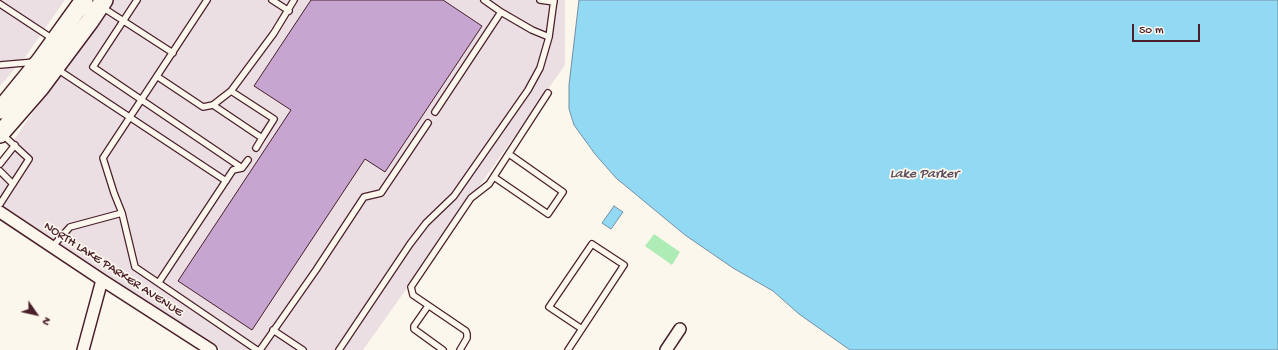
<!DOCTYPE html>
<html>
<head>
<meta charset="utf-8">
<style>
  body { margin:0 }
  #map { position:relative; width:1278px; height:350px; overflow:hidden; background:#fbf7ec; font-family:"Gochi Hand",sans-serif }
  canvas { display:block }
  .north { position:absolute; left:16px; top:294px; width:40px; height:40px; -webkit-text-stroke:3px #fbf7ec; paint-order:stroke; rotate:124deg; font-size:11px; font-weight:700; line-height:16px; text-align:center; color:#4a1f2b }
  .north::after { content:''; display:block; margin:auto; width:14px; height:18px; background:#4a1f2b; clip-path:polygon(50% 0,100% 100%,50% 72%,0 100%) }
  .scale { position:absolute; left:1132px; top:24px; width:68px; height:18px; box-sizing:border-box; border:2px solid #4a1f2b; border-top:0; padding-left:5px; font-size:12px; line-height:14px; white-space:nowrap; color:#4a1f2b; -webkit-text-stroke:3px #fbf7ec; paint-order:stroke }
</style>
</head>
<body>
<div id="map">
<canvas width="1278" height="350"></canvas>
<div class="north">N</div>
<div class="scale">50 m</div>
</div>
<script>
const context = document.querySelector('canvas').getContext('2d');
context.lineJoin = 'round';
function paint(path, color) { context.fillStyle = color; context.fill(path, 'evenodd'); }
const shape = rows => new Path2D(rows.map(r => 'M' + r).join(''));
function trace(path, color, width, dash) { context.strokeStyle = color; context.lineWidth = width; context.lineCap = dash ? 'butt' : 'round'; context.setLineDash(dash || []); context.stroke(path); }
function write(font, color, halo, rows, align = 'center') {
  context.font = font + ' "Gochi Hand",sans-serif'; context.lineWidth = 3.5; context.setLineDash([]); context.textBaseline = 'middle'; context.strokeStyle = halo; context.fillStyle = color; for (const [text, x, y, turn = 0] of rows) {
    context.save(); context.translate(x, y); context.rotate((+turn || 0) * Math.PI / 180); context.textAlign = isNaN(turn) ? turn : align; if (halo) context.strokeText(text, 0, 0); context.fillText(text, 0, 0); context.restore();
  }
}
paint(shape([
  [0,0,65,0,26,56,0,86],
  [110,0,565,0,565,65,363,350,220,350,218,347,215,347,104,276,0,206,0,160]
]), '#ebdfe4');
paint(shape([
  [654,234,680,252,672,265,645,246]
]), '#adecb4');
const water = shape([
  [579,0,1278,0,1278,350,850,350,799,314,773,291,733,268,685,235,616,178,595,154,574,125,569,109,569,85,579,0],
  [614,206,623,212,611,229,602,223,614,206]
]);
paint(water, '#92d9f3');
trace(water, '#758fa3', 1);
const building = shape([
  [311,0,443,0,482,26,385,172,365,159,252,330,178,281,291,110,254,86,311,0]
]);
paint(building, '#c6a6d1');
trace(building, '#4a1f2b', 1);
const service = shape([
  [137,0,93,67,242,168],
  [207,0,103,158,114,193,122,213,135,267,257,350],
  [272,0,289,11],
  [484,0,501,12],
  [540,0,554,2],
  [0,4,53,39],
  [102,7,173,53],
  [0,65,35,62],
  [57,69,226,181],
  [158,77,203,107,213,105,231,91,274,33,294,0],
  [213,105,262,138,274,119,231,91],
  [435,112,501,12,532,30,549,37],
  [256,148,262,138],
  [0,164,15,145],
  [0,171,13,184],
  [494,177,548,214,563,192,509,154],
  [0,204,29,159,3,135],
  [52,247,70,227,122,213],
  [159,282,233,170,242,168,248,160],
  [428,306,414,326,414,329,443,350],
  [273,330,303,350],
  [260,350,316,270,364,197,381,193,428,123],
  [339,350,410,244,426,223,454,196,528,90,540,68,549,37,554,0],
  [460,350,467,338,467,334,466,331,413,295,411,287,471,198,489,184,548,93],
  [568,350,624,265,592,244,549,307,582,329]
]);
const minor = shape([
  [0,212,102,280,211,350],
  [83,350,102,280],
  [666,350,680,329]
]);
const primary = shape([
  [0,110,40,61,84,0],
  [0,134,40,88,90,21,104,0]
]);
trace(service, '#4a1f2b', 8);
trace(minor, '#4a1f2b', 14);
trace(primary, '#4a1f2b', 20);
trace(service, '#fbf7ec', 5.5);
trace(minor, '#fbf7ec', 11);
trace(primary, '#fbf7ec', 17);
write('13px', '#4a1f2b', '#fbf7ec', [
  ["NORTH LAKE PARKER AVENUE",113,270,33]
]);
write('italic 14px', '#5c4e5d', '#fbf7ec', [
  ["Lake Parker",924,175]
]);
</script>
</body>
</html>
